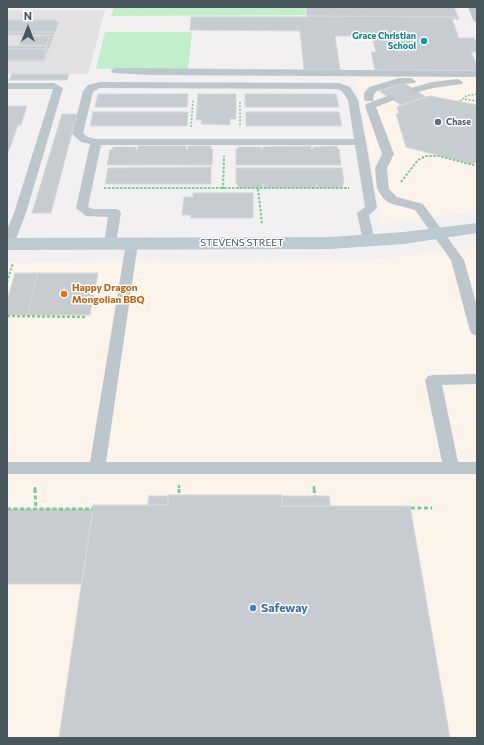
<!DOCTYPE html>
<html>
<head>
<meta charset="utf-8">
<style>
  body { margin:0 }
  #map { position:relative; width:484px; height:745px; overflow:hidden; background:#f3f0f1; font-family:Commissioner,sans-serif }
  canvas { display:block }
  .frame { position:absolute; inset:0; border:8px solid #48575e; pointer-events:none }
  .north { position:absolute; left:8px; top:8px; width:40px; height:40px; -webkit-text-stroke:3px #fff; paint-order:stroke; rotate:0deg; font-size:11px; font-weight:700; line-height:16px; text-align:center; color:#48575e }
  .north::after { content:''; display:block; margin:auto; width:14px; height:18px; background:#48575e; clip-path:polygon(50% 0,100% 100%,50% 72%,0 100%) }
</style>
</head>
<body>
<div id="map">
<canvas width="484" height="745"></canvas>
<div class="frame"></div>
<div class="north">N</div>
</div>
<script>
const context = document.querySelector('canvas').getContext('2d');
context.lineJoin = 'round';
function paint(path, color) { context.fillStyle = color; context.fill(path, 'evenodd'); }
const shape = rows => new Path2D(rows.map(r => 'M' + r).join(''));
function trace(path, color, width, dash) { context.strokeStyle = color; context.lineWidth = width; context.lineCap = dash ? 'butt' : 'round'; context.setLineDash(dash || []); context.stroke(path); }
function write(font, color, halo, rows, align = 'center') {
  context.font = font + ' Commissioner,sans-serif'; context.lineWidth = 3; context.setLineDash([]); context.textBaseline = 'middle'; context.strokeStyle = halo; context.fillStyle = color; for (const [text, x, y, turn = 0] of rows) {
    context.save(); context.translate(x, y); context.rotate((+turn || 0) * Math.PI / 180); context.textAlign = isNaN(turn) ? turn : align; if (halo) context.strokeText(text, 0, 0); context.fillText(text, 0, 0); context.restore();
  }
}
paint(shape([
  [356,77,477,77,477,211,382,224],
  [477,247,477,738,7,738,7,263,112,261,369,260]
]), '#fcf4eb');
paint(shape([
  [7,10,105,10,88,74,7,74]
]), '#e4e1e3');
paint(shape([
  [114,7,305,7,306,15,111,16],
  [105,32,192,32,188,69,96,69]
]), '#c0efca');
const building = shape([
  [306,7,454,7,458,17,307,16,306,7],
  [307,16,458,17,459,19,452,19,459,38,474,38,477,44,477,52,471,52,477,65,477,71,375,70,371,52,376,52,372,37,367,36,335,36,340,70,304,70,300,31,190,30,191,17,307,17,307,16],
  [13,20,56,20,56,22,59,22,55,32,7,32,7,21,13,20],
  [7,32,55,32,54,35,7,35,7,32],
  [50,35,54,35,44,61,7,61,7,60,43,60,50,35],
  [22,36,50,36,46,45,19,45,22,36],
  [7,46,46,46,45,49,7,49,7,46],
  [7,49,47,49,43,60,7,60,7,49],
  [12,74,69,74,67,80,9,80,12,74],
  [404,83,426,97,401,105,379,91,404,83],
  [98,94,188,94,187,107,95,107,98,94],
  [198,94,236,94,236,119,230,119,230,125,201,124,202,120,196,120,198,94],
  [245,94,336,94,339,107,245,107,245,94],
  [430,96,477,105,477,162,472,164,406,147,396,114,399,113,397,107,430,96],
  [7,106,27,106,21,125,18,125,7,156,7,106],
  [93,112,188,112,187,126,90,126,93,112],
  [246,112,339,112,342,126,246,126,246,112],
  [62,114,77,114,51,213,32,213,62,114],
  [138,146,186,146,186,149,188,149,188,146,211,146,211,149,213,149,212,165,107,165,110,150,112,150,113,147,136,147,136,149,138,149,138,146],
  [311,146,311,149,313,149,313,147,337,146,337,149,339,149,341,165,236,165,236,149,238,149,238,147,261,147,261,149,263,149,263,147,311,146],
  [211,167,211,184,105,184,108,168,211,167],
  [236,168,342,168,344,184,342,184,343,188,318,188,317,184,316,184,316,188,265,188,264,184,263,184,263,188,238,188,238,184,236,184,236,168],
  [193,193,253,193,253,218,190,218,191,215,182,215,184,197,193,197,193,193],
  [15,273,38,273,27,315,7,315,7,301,15,273],
  [38,273,98,273,90,315,27,315,38,273],
  [168,495,282,495,282,506,410,506,450,738,59,738,93,505,168,505,168,495],
  [149,496,168,496,168,505,148,505,149,496],
  [282,496,329,496,330,506,282,506,282,496],
  [7,509,93,509,82,584,7,584,7,509]
]);
paint(building, '#c7ccd0');
trace(building, '#d4d8dc', 1);
trace(shape([
  [477,94,466,96,463,99,477,101],
  [460,101,463,99],
  [240,102,240,127],
  [191,127,193,100]
]), '#77cd94', 1.5, [2, 1.5]);
trace(shape([
  [401,182,418,160,426,156,439,156,477,166],
  [104,188,349,188],
  [223,189,224,156],
  [258,189,262,224],
  [7,282,13,263]
]), '#77cd94', 2, [2.5, 1.5]);
trace(shape([
  [7,316,87,317],
  [179,485,179,490],
  [314,486,314,490],
  [35,487,35,490]
]), '#77cd94', 2.5, [3, 2]);
trace(shape([
  [35,489,36,509],
  [179,489,179,495],
  [314,489,315,496],
  [411,508,432,508],
  [7,509,93,509]
]), '#77cd94', 3, [4, 2.5]);
paint(shape([
  [468,7,476,7,477,23,473,20,468,7],
  [116,68,477,71,477,77,150,75,113,73,111,71,113,69,116,68],
  [399,78,411,78,416,81,415,83,400,84,377,91,374,94,373,101,365,101,364,99,364,93,369,87,399,78],
  [458,79,463,82,462,84,433,88,415,93,410,90,411,88,432,82,458,79],
  [100,82,339,83,350,87,358,100,366,142,377,208,369,215,375,241,373,244,369,245,365,244,363,241,357,213,365,207,355,145,101,145,88,207,93,209,115,209,119,210,121,213,116,243,115,246,110,247,105,246,104,243,108,217,86,216,76,208,90,144,81,142,72,134,83,91,88,85,100,82],
  [100,88,337,89,342,91,348,100,354,139,96,139,88,137,83,133,93,92,100,88],
  [7,83,54,83,63,88,26,213,14,244,13,247,8,248,7,230,14,213,53,89,7,89,7,83],
  [390,95,394,96,395,98,394,100,376,107,394,154,387,168,389,189,397,197,423,204,464,260,477,306,477,336,472,334,470,331,451,260,415,210,389,203,383,198,377,189,375,168,382,154,365,106,366,104,390,95],
  [132,239,137,240,138,243,106,462,442,462,425,380,428,376,433,375,477,374,477,384,442,385,458,462,477,462,477,474,7,474,7,462,90,462,126,243,127,240,132,239]
]), '#bcc7cd');
paint(shape([
  [477,223,477,233,404,244,330,249,7,250,7,238,330,237,404,232,477,223]
]), '#bccad2');
for (const [x, y, r, color] of [
  [424,41,4,"#0f9aa8"],
  [438,122,4,"#5c6f8a"],
  [64,294,4,"#e8710a"],
  [253,608,4,"#3f7fe0"]
]) { const dot = new Path2D(); dot.arc(x, y, r, 0, 2 * Math.PI); context.fillStyle = color; context.fill(dot); trace(dot, '#fff', 1.5); }
write('bold 9px', '#0d838f', '#fff', [
  ["Grace Christian",416,36],
  ["School",416,46]
], 'right');
write('bold 9px', '#4e5e75', '#fff', [
  ["Chase",446,122]
], 'left');
write('10px', '#48575e', '#fff', [
  ["STEVENS STREET",242,243]
]);
write('bold 10px', '#c56008', '#fff', [
  ["Happy Dragon",72,288],
  ["Mongolian BBQ",72,300]
], 'left');
write('bold 12px', '#366cbe', '#fff', [
  ["Safeway",261,608]
], 'left');
</script>
</body>
</html>
